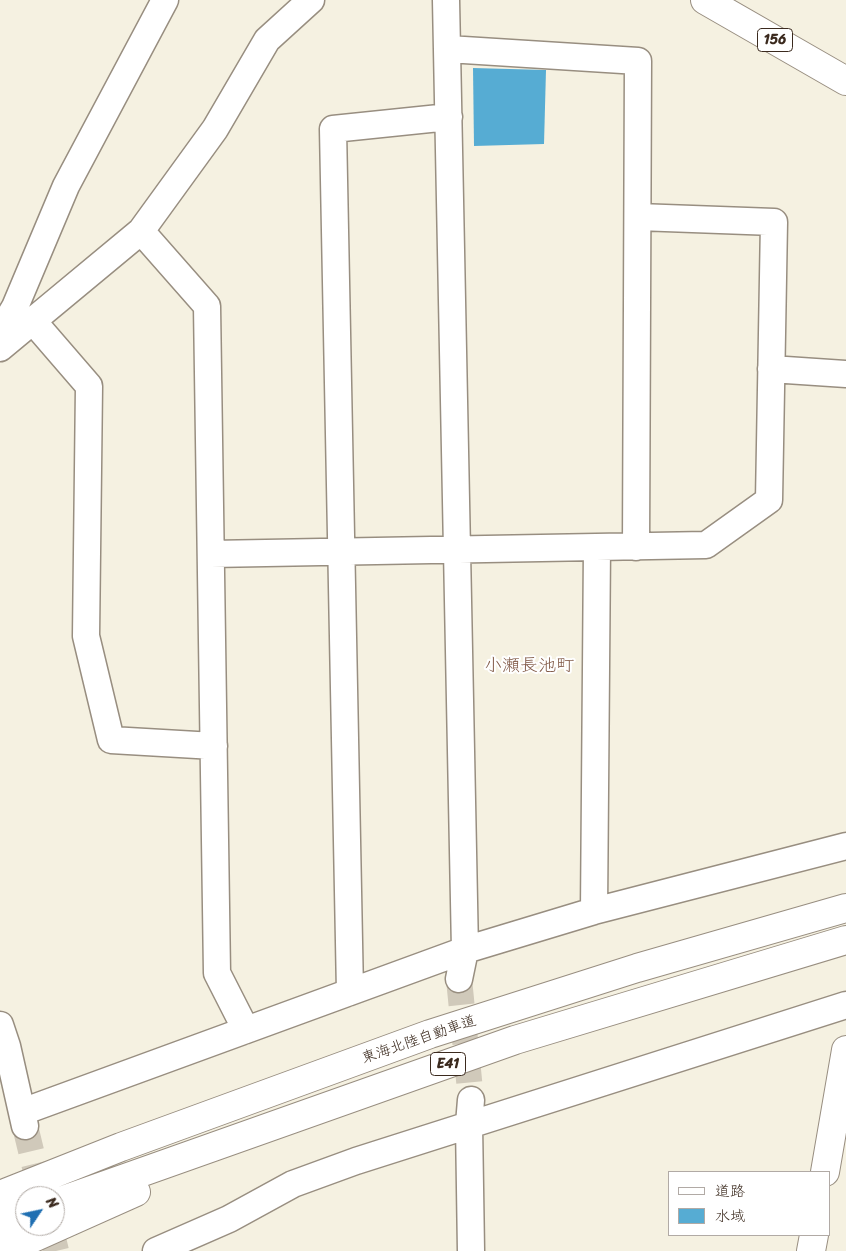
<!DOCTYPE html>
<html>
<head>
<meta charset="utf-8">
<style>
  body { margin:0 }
  #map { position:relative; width:846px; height:1251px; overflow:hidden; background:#f5f1e1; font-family:Sriracha,"Klee One",sans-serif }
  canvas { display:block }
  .legend { position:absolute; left:668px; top:1171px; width:162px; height:65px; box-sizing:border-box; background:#fff; border:1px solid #b1aaa5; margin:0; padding:6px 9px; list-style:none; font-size:15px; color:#3b2a1e }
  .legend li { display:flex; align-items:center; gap:10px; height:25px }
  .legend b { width:25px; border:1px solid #b1aaa5 }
  .north { position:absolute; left:15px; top:1186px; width:50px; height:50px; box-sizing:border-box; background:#fff; border:1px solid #b1aaa5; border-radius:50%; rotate:56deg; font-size:14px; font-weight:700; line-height:20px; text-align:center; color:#3b2a1e }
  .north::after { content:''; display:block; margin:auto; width:18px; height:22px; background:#1f6fb2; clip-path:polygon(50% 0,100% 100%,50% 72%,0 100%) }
</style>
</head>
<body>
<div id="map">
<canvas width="846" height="1251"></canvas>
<ul class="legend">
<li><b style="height:6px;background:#fff"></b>道路</li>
<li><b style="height:14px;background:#56acd3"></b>水域</li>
</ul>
<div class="north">N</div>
</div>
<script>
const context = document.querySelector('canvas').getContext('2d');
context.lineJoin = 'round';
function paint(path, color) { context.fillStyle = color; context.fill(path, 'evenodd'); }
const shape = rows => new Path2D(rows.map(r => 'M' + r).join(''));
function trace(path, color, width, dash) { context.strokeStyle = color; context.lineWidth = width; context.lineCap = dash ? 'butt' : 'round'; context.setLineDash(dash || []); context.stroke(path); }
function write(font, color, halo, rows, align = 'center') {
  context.font = font + ' Sriracha,"Klee One",sans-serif'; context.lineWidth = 4; context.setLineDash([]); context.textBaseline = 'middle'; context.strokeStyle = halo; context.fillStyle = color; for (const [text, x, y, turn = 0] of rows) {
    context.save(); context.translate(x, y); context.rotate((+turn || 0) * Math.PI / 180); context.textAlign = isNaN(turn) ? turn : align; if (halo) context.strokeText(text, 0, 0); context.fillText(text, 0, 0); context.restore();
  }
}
paint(shape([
  [473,68,546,70,544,144,474,146]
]), '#56acd3');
trace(shape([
  [459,979,471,1100],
  [25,1126,42,1196],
  [50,1226,56,1251]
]), '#d0c9ba', 26, [26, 13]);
const minor = shape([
  [446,0,465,950,459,979],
  [448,49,638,61,636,547],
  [141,231,207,306,217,973,246,1030],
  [32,320,89,386,86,636,111,740,214,746],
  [0,332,15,307,66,186,165,0],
  [0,348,141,231,215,129,267,40,311,0],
  [771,369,846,374],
  [211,554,706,545,769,500,774,222,638,217],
  [594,911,597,547],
  [350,992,333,129,449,117],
  [0,1025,7,1046,25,1126],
  [22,1112,465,950,594,911,846,846],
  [156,1251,229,1219,293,1184,356,1161,846,1005],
  [471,1251,469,1124,471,1100]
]);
const highway = shape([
  [705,0,846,81],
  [825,1172,846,1050],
  [0,1195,121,1147,430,1034,637,968,846,908],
  [55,1203,515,1040,846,940],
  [0,1224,25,1213],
  [4,1251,136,1192],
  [811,1251,814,1235]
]);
trace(minor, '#988e80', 29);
trace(highway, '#988e80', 30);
trace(minor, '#fff', 26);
trace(highway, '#fff', 28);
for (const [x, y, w] of [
  [775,40,35],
  [448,1064,35]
]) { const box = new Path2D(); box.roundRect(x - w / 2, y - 11.5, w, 23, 4); context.fillStyle = '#fff'; context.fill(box); trace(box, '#3b2a1e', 1); }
write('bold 14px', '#3b2a1e', null, [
  ["156",775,40],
  ["E41",448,1064]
]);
write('15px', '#3b2a1e', '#fff', [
  ["東海北陸自動車道",419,1040,-19]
]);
write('18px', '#7f5744', '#fff', [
  ["小瀬長池町",529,666]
]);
</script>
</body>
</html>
